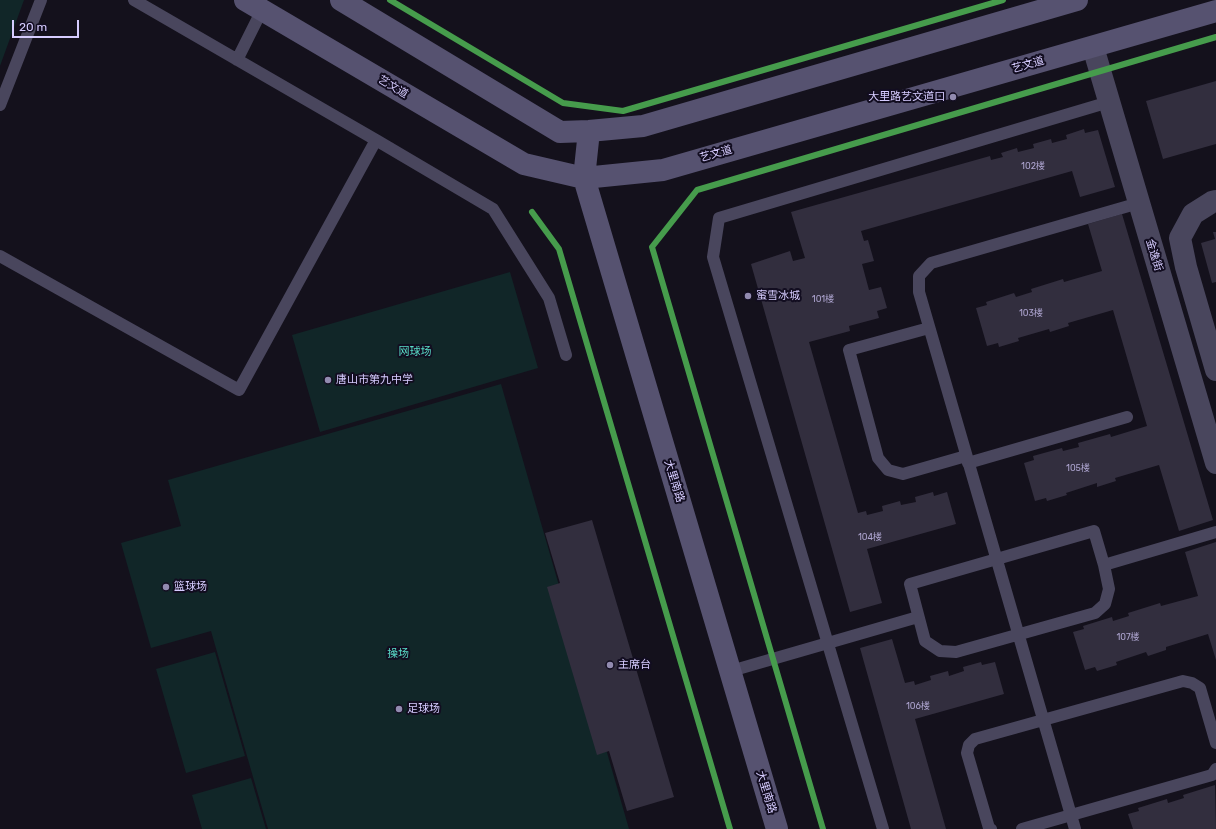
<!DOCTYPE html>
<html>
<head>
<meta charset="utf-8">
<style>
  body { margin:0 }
  #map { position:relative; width:1216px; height:829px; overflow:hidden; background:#14111c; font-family:Rubik,sans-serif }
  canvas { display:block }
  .scale { position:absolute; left:12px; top:20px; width:67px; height:18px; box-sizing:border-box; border:2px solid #d6ccff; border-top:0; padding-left:5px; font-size:12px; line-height:14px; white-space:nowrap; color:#d6ccff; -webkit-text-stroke:3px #120d20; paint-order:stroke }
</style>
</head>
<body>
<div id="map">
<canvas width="1216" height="829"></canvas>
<div class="scale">20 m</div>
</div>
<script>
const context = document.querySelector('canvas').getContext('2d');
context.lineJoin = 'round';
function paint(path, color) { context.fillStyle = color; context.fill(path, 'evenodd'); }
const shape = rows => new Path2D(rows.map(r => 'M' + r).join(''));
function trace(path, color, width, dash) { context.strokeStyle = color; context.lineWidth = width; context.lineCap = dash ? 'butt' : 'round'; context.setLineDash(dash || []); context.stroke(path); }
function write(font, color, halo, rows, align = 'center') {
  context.font = font + ' Rubik,"Noto Sans SC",sans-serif'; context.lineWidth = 4; context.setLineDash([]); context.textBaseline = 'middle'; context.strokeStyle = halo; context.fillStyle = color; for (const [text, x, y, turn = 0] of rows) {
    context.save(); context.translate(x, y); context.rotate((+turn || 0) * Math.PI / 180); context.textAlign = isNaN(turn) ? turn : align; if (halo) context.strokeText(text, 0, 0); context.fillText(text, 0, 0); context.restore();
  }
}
paint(shape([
  [0,0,24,0,0,66],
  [510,272,538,368,320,432,292,335],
  [501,384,629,829,268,829,211,631,151,648,121,543,181,526,168,480],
  [215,652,245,756,186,773,156,669],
  [251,778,266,829,202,829,192,795]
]), '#112628');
paint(shape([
  [1216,81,1216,144,1163,159,1146,101],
  [1084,129,1085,133,1098,130,1115,187,1080,197,1072,171,861,231,864,241,868,240,874,261,862,264,869,290,881,287,887,308,877,311,879,318,849,326,850,331,809,342,858,513,866,511,867,515,883,511,882,506,900,501,901,505,916,502,915,497,933,492,934,496,947,492,956,524,867,549,882,603,850,612,751,264,790,251,793,261,805,258,791,212,990,156,991,160,1003,157,1001,153,1017,148,1018,152,1034,148,1033,144,1051,139,1052,143,1067,139,1066,135],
  [1122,214,1213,520,1179,531,1159,465,1115,478,1116,481,1097,487,1097,483,1066,493,1067,495,1047,501,1046,498,1035,501,1024,463,1034,460,1033,456,1062,448,1063,451,1079,447,1078,443,1110,434,1111,437,1147,426,1113,310,1068,323,1069,326,1050,332,1049,329,1018,338,1019,341,999,347,998,343,987,346,976,308,987,305,986,302,1014,293,1016,297,1032,292,1031,289,1063,279,1064,282,1102,271,1088,224],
  [1213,232,1216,232,1216,282,1212,283,1201,243,1215,239],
  [592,520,674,797,627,811,609,751,597,755,547,587,560,583,545,533],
  [1216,542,1216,660,1208,634,1166,647,1166,650,1148,656,1146,652,1116,662,1117,665,1097,671,1095,667,1085,670,1073,632,1084,629,1083,626,1112,617,1113,621,1129,616,1128,613,1160,603,1161,606,1198,596,1185,552],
  [892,639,905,683,914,681,915,685,931,680,930,676,948,671,949,676,964,671,963,667,981,662,982,665,995,662,1004,694,915,719,946,829,911,829,860,648],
  [1215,785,1216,829,1133,829,1128,814,1139,811,1138,808,1167,799,1168,803,1184,798,1183,795]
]), '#322e3e');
trace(shape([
  [237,60,262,10],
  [0,105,41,0],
  [376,140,493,209,549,298,566,355],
  [0,256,239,390,376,140,134,0],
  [929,328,849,350,878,458,888,470,903,474,966,456],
  [968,463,1127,417],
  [1094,531,1104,565,1109,589,1105,604,1095,613,956,652,940,651,925,641,910,584,1094,531],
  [1104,565,1216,532],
  [731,671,918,617],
  [883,829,713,257,719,218,1109,102],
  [991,829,989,828,967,753,969,745,975,739,1183,681,1192,683,1200,688,1216,743],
  [1022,829,1212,775,1216,769],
  [1075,829,919,292,919,276,931,263,1139,203]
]), '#49465d', 12);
trace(shape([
  [1093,47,1216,463],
  [1216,201,1212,202,1193,214,1180,238,1186,267,1216,370]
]), '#49465d', 22);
trace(shape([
  [245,0,524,164,584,178,663,170,1216,11],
  [341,0,560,132,589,131,643,126,1077,0],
  [589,131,584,178,777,829]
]), '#565270', 22);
trace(shape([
  [390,0,563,103,623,111,1003,0],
  [532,212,559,249,730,829],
  [823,829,652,247,697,190,1216,37]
]), '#469c4c', 6);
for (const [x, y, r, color] of [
  [953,97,4,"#928bb0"],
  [748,296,4,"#928bb0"],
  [328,380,4,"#928bb0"],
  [166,587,4,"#928bb0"],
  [610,665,4,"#928bb0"],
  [399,709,4,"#928bb0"]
]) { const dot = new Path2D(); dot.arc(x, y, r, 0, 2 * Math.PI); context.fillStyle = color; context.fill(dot); trace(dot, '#120d20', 1.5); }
write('9px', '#ada4cf', null, [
  ["102楼",1033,166],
  ["101楼",823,299],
  ["103楼",1031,313],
  ["105楼",1078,468],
  ["104楼",870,537],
  ["107楼",1128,637],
  ["106楼",918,706]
]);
write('11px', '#d6ccff', '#120d20', [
  ["艺文道",1028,65,-16],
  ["艺文道",393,87,31],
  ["艺文道",716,154,-16],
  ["金逸街",1154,255,73],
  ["大里南路",674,481,73],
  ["大里南路",766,792,73]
]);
write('11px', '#d6ccff', '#120d20', [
  ["大里路艺文道口",945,97,"right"],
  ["蜜雪冰城",756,296],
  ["唐山市第九中学",336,380],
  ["篮球场",174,587],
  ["主席台",618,665],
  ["足球场",407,709]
], 'left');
write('11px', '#59dec9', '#120d20', [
  ["网球场",415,352],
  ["操场",398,654]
]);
</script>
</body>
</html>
